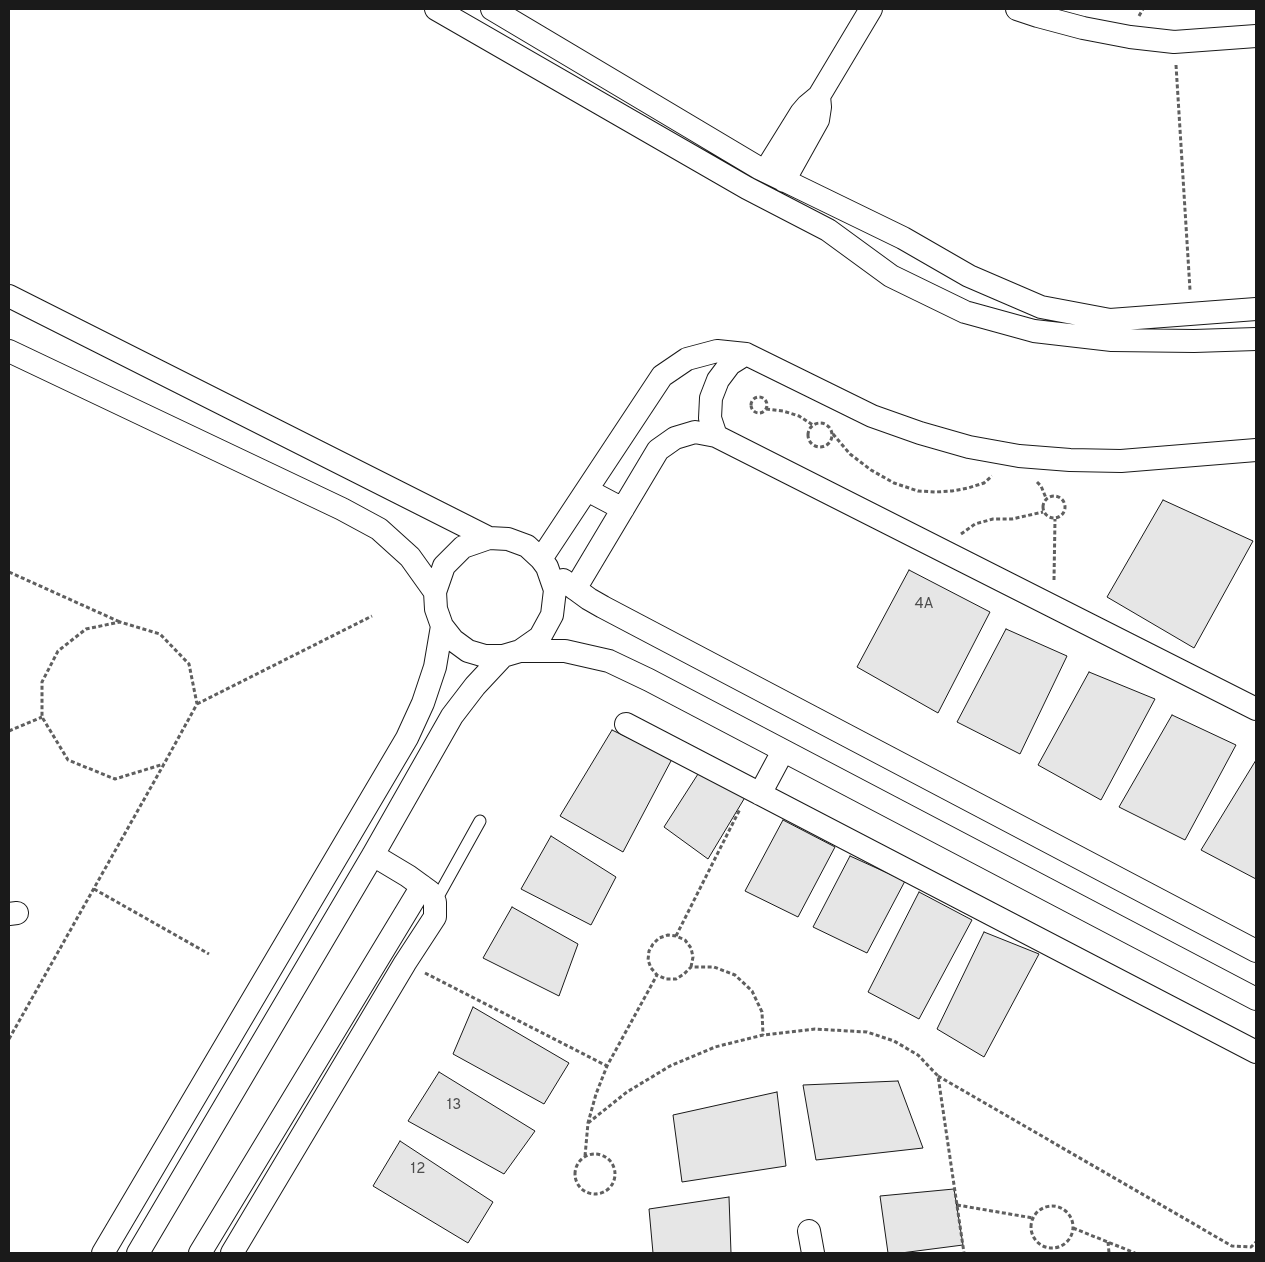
<!DOCTYPE html>
<html>
<head>
<meta charset="utf-8">
<style>
  body { margin:0 }
  #map { position:relative; width:1265px; height:1262px; overflow:hidden; background:#fff; font-family:Overpass,sans-serif }
  canvas { display:block }
  .frame { position:absolute; inset:0; border:10px solid #1a1a1a; pointer-events:none }
</style>
</head>
<body>
<div id="map">
<canvas width="1265" height="1262"></canvas>
<div class="frame"></div>
</div>
<script>
const context = document.querySelector('canvas').getContext('2d');
context.lineJoin = 'round';
function paint(path, color) { context.fillStyle = color; context.fill(path, 'evenodd'); }
const shape = rows => new Path2D(rows.map(r => 'M' + r).join(''));
function trace(path, color, width, dash) { context.strokeStyle = color; context.lineWidth = width; context.lineCap = dash ? 'butt' : 'round'; context.setLineDash(dash || []); context.stroke(path); }
function write(font, color, halo, rows, align = 'center') {
  context.font = font + ' Overpass,sans-serif'; context.lineWidth = 4; context.setLineDash([]); context.textBaseline = 'middle'; context.strokeStyle = halo; context.fillStyle = color; for (const [text, x, y, turn = 0] of rows) {
    context.save(); context.translate(x, y); context.rotate((+turn || 0) * Math.PI / 180); context.textAlign = isNaN(turn) ? turn : align; if (halo) context.strokeText(text, 0, 0); context.fillText(text, 0, 0); context.restore();
  }
}
const building = shape([
  [1163,500,1253,541,1194,648,1107,597,1163,500],
  [909,570,990,612,938,713,857,667,909,570],
  [1006,629,1067,656,1020,754,957,722,1006,629],
  [1089,672,1155,699,1101,800,1038,765,1089,672],
  [1172,715,1236,745,1185,840,1119,807,1172,715],
  [612,730,672,759,623,852,560,816,612,730],
  [1256,760,1256,879,1201,850,1256,760],
  [698,774,750,789,708,859,664,827,698,774],
  [783,820,835,847,798,917,745,891,783,820],
  [551,836,616,877,591,925,521,889,551,836],
  [850,856,905,881,867,953,813,927,850,856],
  [919,892,972,920,919,1019,868,992,919,892],
  [512,907,578,944,559,996,483,958,512,907],
  [984,932,1039,954,984,1057,937,1029,984,932],
  [473,1007,569,1063,544,1104,453,1054,473,1007],
  [439,1072,535,1131,504,1174,408,1121,439,1072],
  [898,1081,923,1148,816,1160,803,1085,898,1081],
  [777,1092,786,1166,682,1182,673,1115,777,1092],
  [400,1141,493,1202,468,1243,373,1186,400,1141],
  [954,1189,963,1245,901,1253,888,1253,880,1196,954,1189],
  [729,1197,731,1253,653,1253,649,1209,729,1197]
]);
paint(building, '#e6e6e6');
trace(building, '#1a1a1a', 1);
const service = shape([
  [435,902,480,821]
]);
const minor = shape([
  [436,9,747,188,828,230,891,276,965,312,1034,331,1112,340,1194,341,1256,339],
  [492,9,759,168,903,238,969,276,1041,307,1110,320,1256,309],
  [1017,9,1038,16,1083,28,1130,37,1174,42,1256,36],
  [765,171,801,113,807,106,819,96,871,9],
  [784,181,818,120,820,107,819,96],
  [9,296,489,538],
  [9,351,342,509,379,529,410,557,435,592],
  [716,436,710,418,711,398,718,380,730,364,746,354],
  [587,490,623,509],
  [541,559,662,376,687,359,717,351,746,354,872,416,920,433,969,447,1019,456,1070,460,1121,461,1256,450],
  [563,580,589,599,603,607,1256,951],
  [575,589,658,450,675,438,695,432,716,436,1256,709],
  [520,651,565,651,609,661,649,680,1256,999],
  [626,724,1256,1052],
  [760,794,783,751],
  [9,914,17,913],
  [809,1231,813,1253],
  [103,1253,407,738,423,703,435,667,442,626,436,609,435,592,444,566,463,547,489,538,508,539,527,546,541,559,547,567,555,590,552,615,540,637,520,651,503,656,485,656,468,651,453,640,442,626],
  [138,1253,373,855,452,716,475,686,503,656],
  [200,1253,422,886],
  [232,1253,405,963,435,917,435,902,430,892,408,876,373,855]
]);
trace(service, '#1a1a1a', 13);
trace(minor, '#1a1a1a', 24);
trace(shape([
  [1139,16,1143,9],
  [1176,65,1190,290],
  '751 405a8 8 0 1 1 16 0a8 8 0 1 1-16 0Z',
  [766,409,783,411,799,416,813,425],
  '808 435a12 12 0 1 1 24 0a12 12 0 1 1-24 0Z',
  [833,434,850,454,871,470,894,483,918,491,935,492,952,491,968,488,984,483,992,476],
  [1037,482,1041,486,1046,498],
  '1043 507a11 11 0 1 1 22 0a11 11 0 1 1-22 0Z',
  [961,534,975,524,993,519,1012,519,1043,512],
  [9,572,120,622],
  [1054,580,1055,519],
  [197,704,372,616],
  [9,731,42,717],
  [94,889,209,954],
  [676,936,740,809],
  [691,967,693,957,691,948,685,940,676,936,668,935,659,938,653,944,649,951,648,960,651,968,657,975,666,979,676,979,684,974,691,967,714,967,735,975,752,991,762,1012,763,1035],
  [425,973,607,1066],
  [9,1039,164,764,197,704,189,664,160,634,120,622,86,629,58,651,42,682,42,717,68,760,115,779,164,764],
  [938,1076,1232,1246,1251,1247,1256,1242],
  [588,1123,627,1092,670,1066,715,1047,763,1035,815,1029,867,1032,894,1041,918,1055,938,1076,964,1253],
  '575 1174a20 20 0 1 1 40 0a20 20 0 1 1-40 0Z',
  [585,1156,588,1123,596,1094,607,1066,657,975],
  [957,1205,1033,1218],
  '1031 1227a21 21 0 1 1 42 0a21 21 0 1 1-42 0Z',
  [1073,1228,1135,1253],
  [1108,1242,1109,1253]
]), '#5f5f5f', 3, [4, 2.5]);
trace(service, '#fff', 11);
trace(minor, '#fff', 22);
write('15px', '#4d4d4d', null, [
  ["4A",924,605],
  ["13",454,1106],
  ["12",418,1170]
]);
</script>
</body>
</html>
